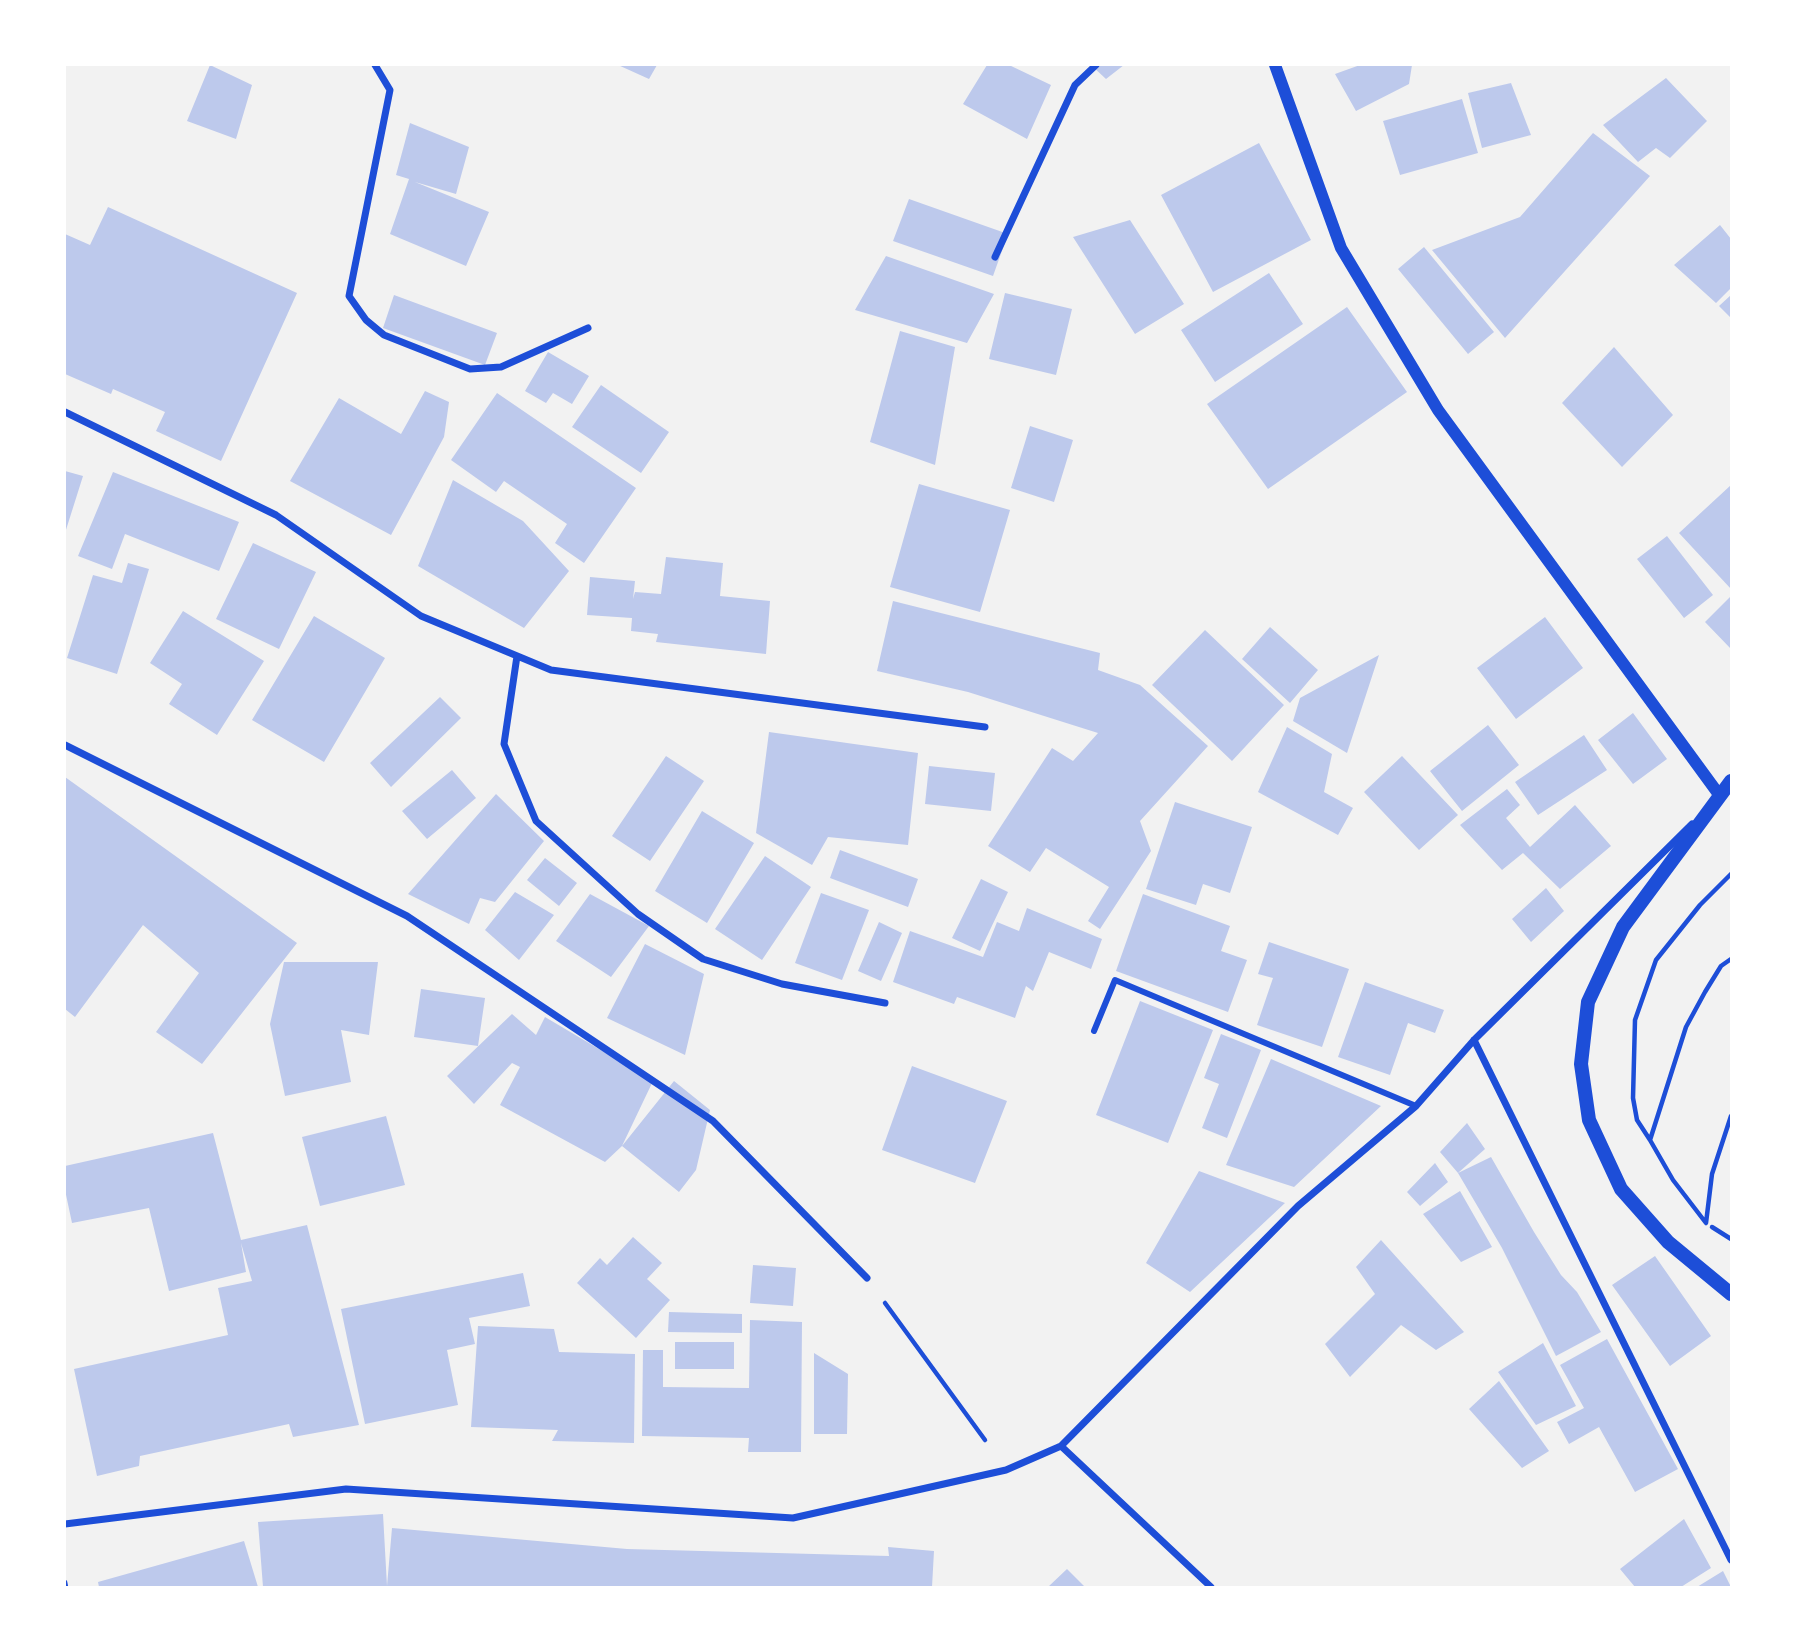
<!DOCTYPE html>
<html>
<head>
<meta charset="utf-8">
<style>
  body { margin:0 }
  #map { position:relative; width:1796px; height:1652px; overflow:hidden; background:#f2f2f2; font-family:"Roboto Condensed",sans-serif }
  canvas { display:block }
  .frame { position:absolute; inset:0; border:66px solid #fff; pointer-events:none }
</style>
</head>
<body>
<div id="map">
<canvas width="1796" height="1652"></canvas>
<div class="frame"></div>
</div>
<script>
const context = document.querySelector('canvas').getContext('2d');
context.lineJoin = 'round';
function paint(path, color) { context.fillStyle = color; context.fill(path, 'evenodd'); }
const shape = rows => new Path2D(rows.map(r => 'M' + r).join(''));
function trace(path, color, width, dash) { context.strokeStyle = color; context.lineWidth = width; context.lineCap = dash ? 'butt' : 'round'; context.setLineDash(dash || []); context.stroke(path); }
paint(shape([
  [210,65,252,85,236,139,187,121],
  [618,65,657,65,649,79],
  [987,65,1009,65,1051,85,1027,139,963,104],
  [1091,65,1124,65,1106,79],
  [1360,65,1412,65,1409,84,1356,111,1335,74],
  [1666,78,1707,121,1670,158,1656,148,1638,162,1603,125],
  [1511,83,1531,135,1482,148,1468,93],
  [1462,99,1478,153,1400,175,1383,121],
  [410,123,469,147,456,194,415,182,489,212,466,266,390,234,409,179,396,175],
  [1593,133,1650,176,1505,338,1432,250,1520,217],
  [1259,143,1311,240,1213,292,1161,195],
  [909,199,1008,234,993,276,893,241],
  [108,207,297,293,221,461,156,431,165,412,113,389,111,394,65,374,65,234,90,245],
  [1130,220,1184,304,1135,334,1073,237],
  [1720,225,1731,239,1731,288,1716,303,1674,265],
  [1424,247,1494,332,1468,354,1398,269],
  [886,256,994,294,967,343,855,310],
  [1269,273,1303,324,1215,382,1181,330],
  [1005,293,1072,309,1056,375,989,359],
  [394,295,497,333,485,365,383,328],
  [1731,295,1731,318,1719,306],
  [1347,307,1407,392,1268,489,1207,404],
  [900,331,955,347,935,465,870,442],
  [1614,347,1673,415,1622,467,1562,403],
  [548,352,589,376,572,404,553,393,546,403,525,391],
  [601,385,669,432,641,473,572,427],
  [425,391,449,402,444,437,391,535,290,481,339,398,401,434],
  [497,393,636,488,584,563,555,543,567,524,504,481,496,492,451,460],
  [1030,426,1073,440,1054,502,1011,488],
  [65,471,83,476,65,533],
  [113,472,239,522,219,571,125,534,112,569,78,556],
  [453,480,523,521,569,571,524,628,418,566],
  [919,484,1010,510,980,612,890,587],
  [1731,485,1731,589,1679,533],
  [1667,536,1713,595,1684,618,1637,559],
  [253,543,316,572,279,649,216,619],
  [666,557,723,563,720,596,770,601,766,654,656,642,658,634,631,631,632,618,587,615,590,577,635,581,633,599,635,592,661,594],
  [128,563,149,569,117,674,67,658,93,575,122,583],
  [1731,596,1731,649,1705,622],
  [893,601,1100,653,1098,670,1140,685,1208,746,1140,821,1151,851,1100,929,1088,921,1109,887,1046,848,1030,872,988,846,1052,748,1073,761,1098,733,968,692,877,671],
  [183,611,264,661,217,735,169,704,182,684,150,663],
  [314,616,385,658,324,762,252,720],
  [1545,617,1583,668,1516,719,1477,668],
  [1270,627,1318,670,1290,703,1242,659],
  [1205,630,1284,705,1232,761,1152,685],
  [1379,655,1347,753,1293,721,1300,698],
  [440,697,461,718,391,787,370,763],
  [1633,713,1667,759,1633,784,1598,740],
  [1488,725,1519,765,1462,811,1430,771],
  [1287,727,1332,754,1324,792,1353,808,1338,835,1258,792],
  [769,732,918,753,908,845,828,837,812,865,756,833],
  [1584,735,1607,770,1538,815,1515,782],
  [666,756,704,781,650,861,612,836],
  [1402,756,1458,815,1419,850,1364,792],
  [929,766,995,773,991,811,925,804],
  [452,770,476,798,427,839,402,811],
  [65,777,297,943,202,1064,156,1032,199,973,143,925,75,1017,65,1009],
  [1507,789,1520,805,1506,818,1530,847,1575,805,1611,846,1560,889,1523,853,1502,870,1460,825],
  [496,794,544,841,495,902,480,898,469,924,408,894],
  [1175,802,1252,827,1230,893,1203,884,1196,905,1146,889],
  [702,811,754,843,707,923,655,891],
  [840,850,918,879,908,907,830,878],
  [765,856,811,887,762,960,715,929],
  [545,858,577,883,559,906,527,880],
  [981,879,1008,892,980,951,952,938],
  [1546,888,1564,911,1531,942,1512,919],
  [515,892,554,915,519,960,485,930],
  [821,893,869,910,842,980,795,963],
  [590,894,649,926,611,977,556,941],
  [1143,894,1230,926,1221,951,1247,960,1228,1012,1116,971],
  [1027,908,1102,939,1091,969,1049,952,1033,991,1026,986,1015,1018,957,997,954,1004,893,982,910,931,983,957,997,922,1019,931],
  [879,922,902,933,881,981,858,971],
  [1269,942,1349,969,1322,1047,1257,1025,1273,978,1258,974],
  [645,944,704,974,685,1055,607,1018],
  [284,962,378,962,369,1035,341,1030,351,1082,285,1096,270,1024],
  [1365,982,1444,1010,1435,1033,1408,1023,1390,1075,1338,1057],
  [421,989,485,998,478,1046,414,1037],
  [1140,1001,1213,1030,1168,1143,1096,1115],
  [512,1014,536,1035,545,1017,653,1081,622,1146,674,1081,710,1110,696,1170,679,1192,622,1146,605,1162,500,1105,520,1067,512,1063,474,1104,447,1076],
  [1221,1034,1261,1050,1227,1138,1202,1128,1219,1084,1204,1078],
  [1271,1059,1381,1106,1294,1187,1226,1165],
  [912,1066,1007,1101,975,1183,882,1150],
  [386,1116,405,1185,320,1206,302,1137],
  [1467,1123,1485,1149,1458,1173,1440,1152],
  [213,1133,241,1240,307,1225,359,1425,293,1437,289,1424,140,1456,139,1466,97,1476,74,1369,228,1335,218,1288,252,1281,241,1243,246,1272,169,1291,149,1208,72,1223,65,1190,65,1166],
  [1491,1157,1534,1232,1561,1275,1577,1292,1601,1332,1556,1356,1502,1248,1458,1173],
  [1435,1163,1448,1182,1420,1206,1407,1192],
  [1199,1171,1285,1203,1190,1292,1146,1263],
  [1460,1191,1492,1247,1461,1262,1423,1214],
  [633,1237,662,1263,647,1279,670,1300,636,1338,577,1283,600,1258,607,1265],
  [1381,1240,1464,1332,1436,1350,1401,1325,1350,1377,1325,1344,1375,1294,1356,1267],
  [1655,1256,1711,1336,1670,1366,1612,1285],
  [753,1265,796,1268,793,1306,750,1303],
  [523,1273,530,1306,469,1318,475,1344,447,1350,458,1405,365,1424,341,1309],
  [669,1312,742,1314,742,1333,668,1332],
  [750,1320,802,1322,801,1452,748,1452,749,1438,642,1436,643,1350,663,1350,663,1387,749,1388],
  [478,1326,554,1329,559,1352,635,1354,634,1443,552,1441,558,1430,471,1427],
  [1607,1339,1678,1469,1635,1492,1599,1427,1569,1444,1557,1422,1584,1408,1560,1365],
  [675,1342,734,1342,734,1369,675,1369],
  [1543,1343,1576,1406,1536,1425,1498,1372],
  [814,1353,848,1374,847,1434,814,1434],
  [1499,1381,1549,1451,1522,1468,1469,1409],
  [383,1514,387,1586,392,1528,627,1549,889,1556,888,1547,934,1551,932,1587,263,1587,258,1522],
  [1684,1519,1711,1568,1681,1587,1635,1587,1620,1569],
  [244,1541,258,1587,99,1587,98,1582],
  [1067,1569,1085,1587,1048,1587],
  [1723,1571,1731,1587,1697,1587]
]), '#bdc9ec');
trace(shape([
  [1731,959,1721,966,1705,992,1686,1027,1650,1140,1673,1180,1706,1223,1712,1174,1731,1116],
  [1650,1140,1637,1120,1633,1098,1635,1020,1656,960,1700,905,1731,874],
  [1712,1227,1731,1239],
  [885,1303,985,1440],
  [65,1582,66,1587]
]), '#1d4ed8', 4.5);
trace(shape([
  [1094,1031,1115,980,1416,1106]
]), '#1d4ed8', 6);
trace(shape([
  [375,65,390,90,349,296,366,320,384,335,470,369,501,367,588,328],
  [995,257,1075,85,1096,65],
  [65,412,276,515,421,616,551,670,985,727],
  [517,656,504,744,536,821,638,914,703,959,782,984,885,1003],
  [65,745,407,916,713,1121,867,1278],
  [1474,1040,1731,1560],
  [1061,1446,1211,1587],
  [65,1524,346,1489,793,1518,1006,1470,1061,1446,1298,1206,1416,1106,1474,1040,1692,824]
]), '#1d4ed8', 7);
trace(shape([
  [1275,65,1341,248,1438,410,1720,796]
]), '#1d4ed8', 12);
trace(shape([
  [1731,781,1623,927,1588,1002,1581,1064,1589,1120,1621,1189,1668,1242,1731,1294]
]), '#1d4ed8', 14);
</script>
</body>
</html>
